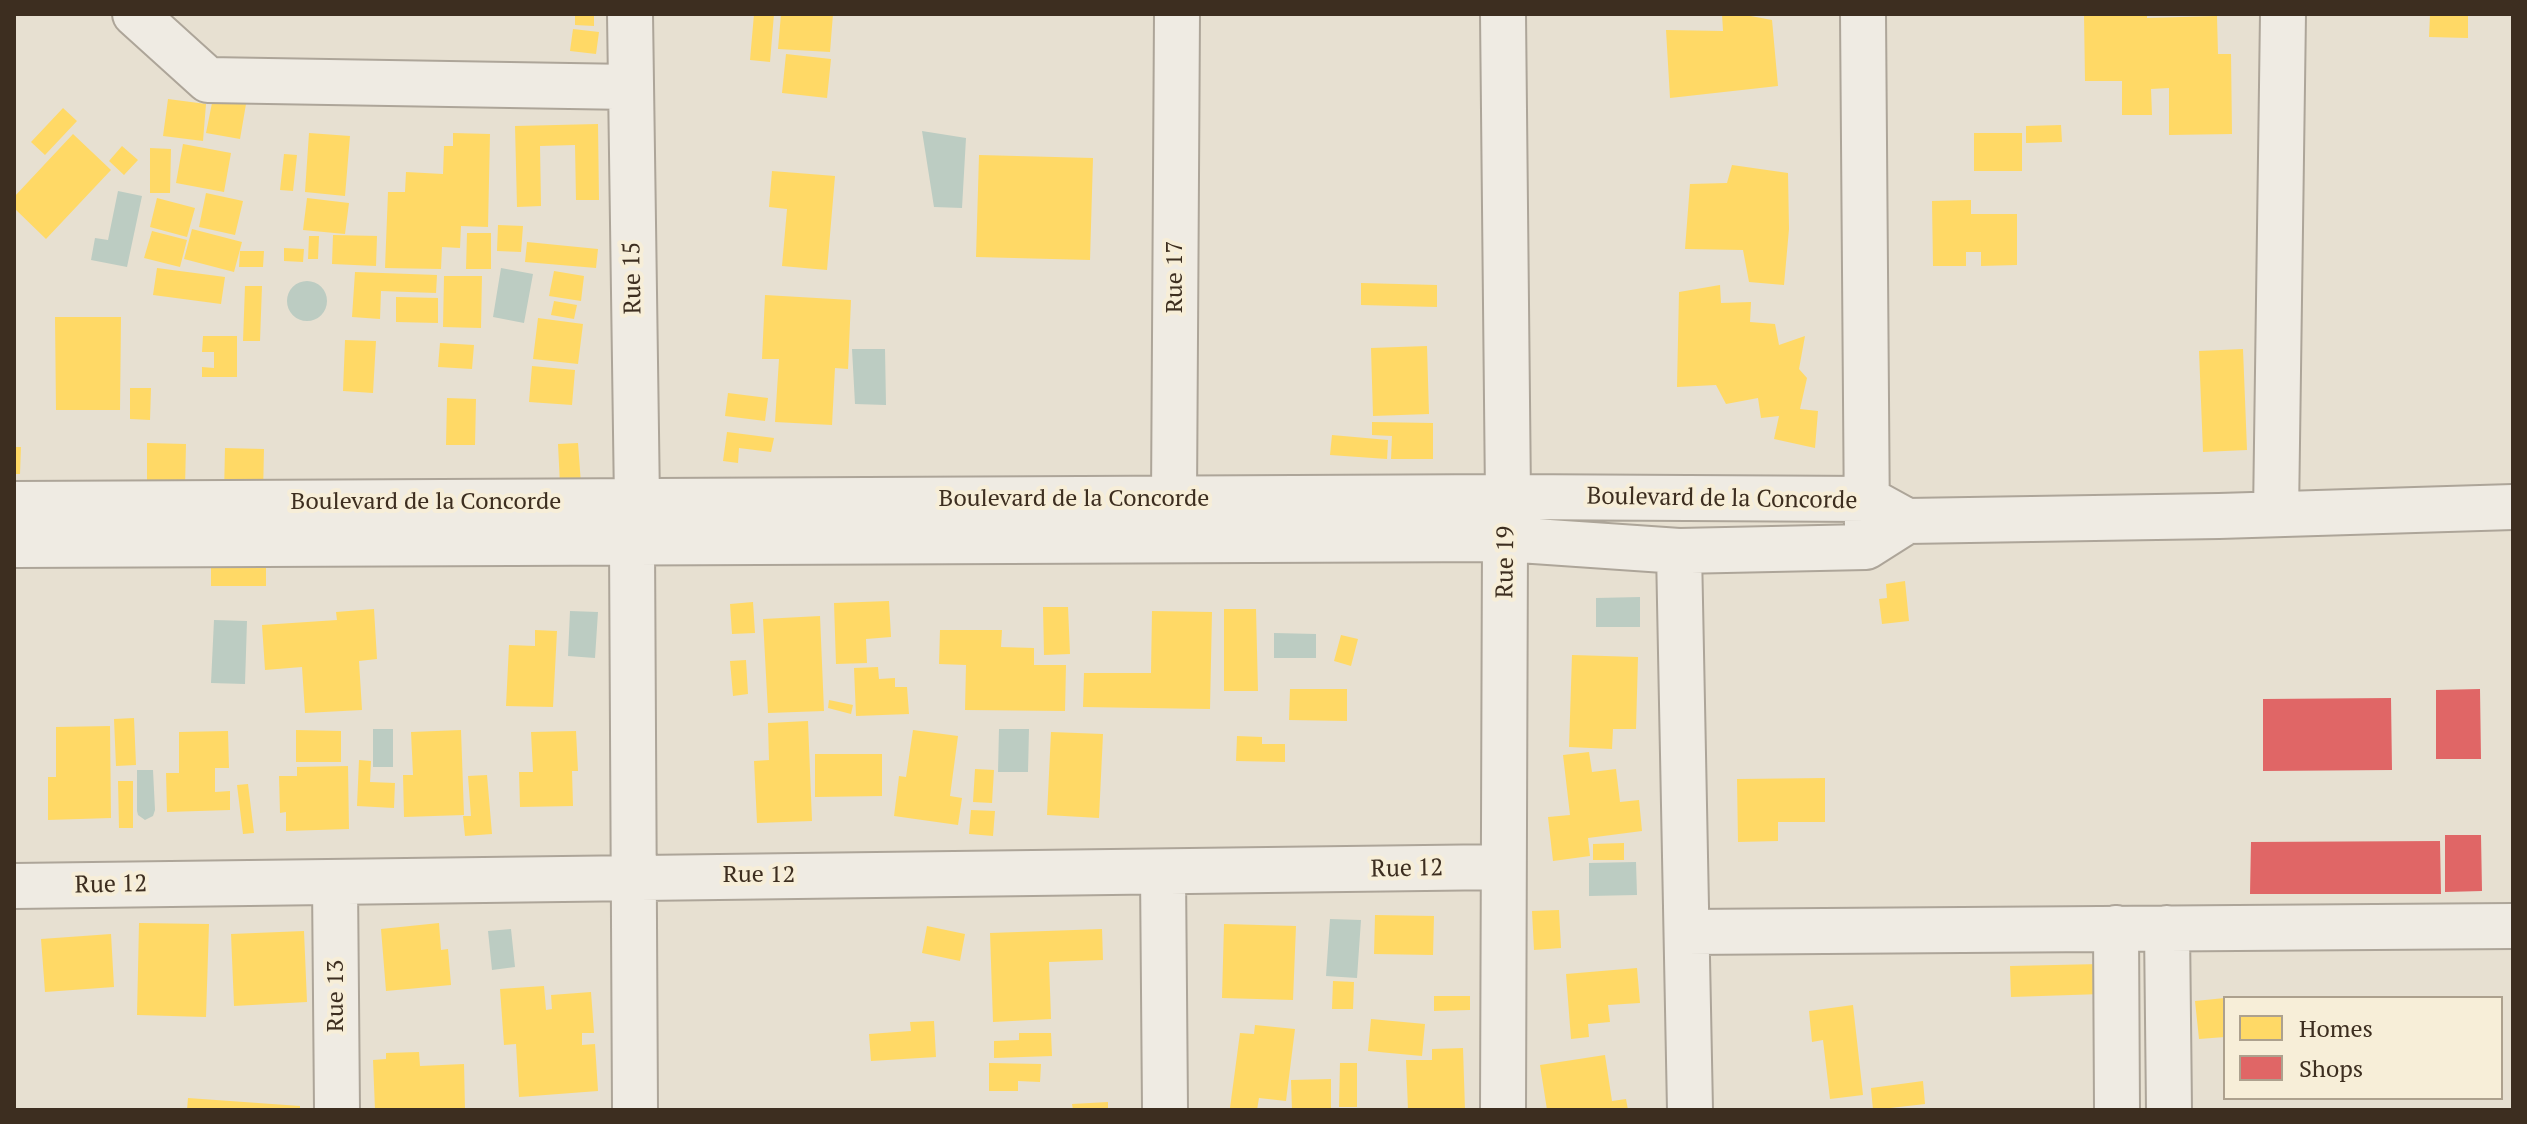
<!DOCTYPE html>
<html>
<head>
<meta charset="utf-8">
<style>
  body { margin:0 }
  #map { position:relative; width:2527px; height:1124px; overflow:hidden; background:#e7e0d1; font-family:"PT Serif",serif }
  canvas { display:block }
  .frame { position:absolute; inset:0; border:16px solid #3d2e20; pointer-events:none }
  .legend { position:absolute; left:2223px; top:996px; width:280px; height:104px; box-sizing:border-box; background:#f7eed8; border:2px solid #ada18e; margin:0; padding:10px 14px; list-style:none; font-size:24px; color:#3d2e20 }
  .legend li { display:flex; align-items:center; gap:16px; height:40px }
  .legend b { width:40px; border:2px solid #ada18e }
</style>
</head>
<body>
<div id="map">
<canvas width="2527" height="1124"></canvas>
<div class="frame"></div>
<ul class="legend">
<li><b style="height:22px;background:#ffd966"></b>Homes</li>
<li><b style="height:22px;background:#e06666"></b>Shops</li>
</ul>
</div>
<script>
const context = document.querySelector('canvas').getContext('2d');
context.lineJoin = 'round';
function paint(path, color) { context.fillStyle = color; context.fill(path, 'evenodd'); }
const shape = rows => new Path2D(rows.map(r => 'M' + r).join(''));
function trace(path, color, width, dash) { context.strokeStyle = color; context.lineWidth = width; context.lineCap = dash ? 'butt' : 'round'; context.setLineDash(dash || []); context.stroke(path); }
function write(font, color, halo, rows, align = 'center') {
  context.font = font + ' "PT Serif",serif'; context.lineWidth = 8; context.setLineDash([]); context.textBaseline = 'middle'; context.strokeStyle = halo; context.fillStyle = color; for (const [text, x, y, turn = 0] of rows) {
    context.save(); context.translate(x, y); context.rotate((+turn || 0) * Math.PI / 180); context.textAlign = isNaN(turn) ? turn : align; if (halo) context.strokeText(text, 0, 0); context.fillText(text, 0, 0); context.restore();
  }
}
paint(shape([
  [922,131,966,138,962,208,934,207],
  [118,191,142,196,127,267,91,260,95,238,108,240],
  [501,268,533,274,524,323,493,317],
  '287 301a20 20 0 1 1 40 0a20 20 0 1 1-40 0Z',
  [852,349,885,349,886,405,855,404],
  [1640,597,1640,627,1596,627,1596,598],
  [570,611,598,612,595,658,568,656],
  [214,620,247,621,245,684,211,683],
  [1274,633,1316,634,1316,658,1274,658],
  [373,729,393,729,393,767,373,767],
  [999,729,1029,729,1028,772,998,772],
  [137,770,153,770,155,810,153,816,145,820,138,815,137,811],
  [1636,862,1637,895,1589,896,1589,863],
  [1330,919,1361,920,1357,978,1326,976],
  [511,929,515,967,492,970,488,931]
]), '#bcccc2');
paint(shape([
  [575,14,594,14,594,26,575,25],
  [754,14,774,14,770,62,750,60],
  [781,14,833,14,830,52,778,49],
  [1722,14,1740,14,1772,20,1778,86,1670,98,1666,30,1723,31],
  [2084,14,2147,14,2147,18,2217,16,2218,54,2231,54,2232,134,2169,135,2169,88,2151,89,2152,115,2122,115,2122,81,2085,81],
  [2430,14,2468,14,2468,38,2429,37],
  [573,29,599,32,596,54,570,51],
  [786,54,831,59,827,98,782,93],
  [213,98,246,104,240,139,206,133],
  [168,99,206,104,203,141,163,136],
  [63,108,77,121,45,155,31,142],
  [598,124,599,200,576,200,575,145,540,146,541,206,517,207,515,126],
  [2061,125,2062,142,2026,143,2026,126],
  [309,133,350,136,345,196,305,192],
  [453,133,490,134,488,227,461,226,460,248,442,247,441,269,385,268,388,192,405,192,406,172,443,174,444,146,453,146],
  [1974,133,2022,133,2022,171,1974,171],
  [73,134,111,170,46,239,14,208,14,197],
  [183,144,231,153,224,192,176,183],
  [122,146,138,160,124,175,109,161],
  [150,148,171,149,170,193,150,193],
  [284,154,297,155,293,191,280,190],
  [979,155,1093,158,1090,260,976,257],
  [1732,165,1788,173,1789,229,1784,285,1749,282,1743,250,1685,249,1690,184,1727,183],
  [772,171,835,176,827,270,782,266,787,209,769,207],
  [206,193,243,201,235,235,199,227],
  [157,198,195,208,187,237,150,227],
  [307,198,349,203,345,234,303,230],
  [1971,200,1971,214,2017,214,2017,265,1981,266,1981,252,1966,252,1966,266,1933,266,1932,201],
  [498,225,523,226,521,252,497,251],
  [192,229,242,242,234,272,184,259],
  [152,231,187,240,180,267,144,258],
  [467,233,491,233,491,269,466,269],
  [333,235,377,236,376,266,332,264],
  [309,236,319,236,318,259,308,259],
  [527,242,598,249,596,268,525,262],
  [284,248,304,249,303,262,284,261],
  [240,251,264,251,263,267,239,267],
  [157,268,225,277,221,304,153,295],
  [554,271,584,276,581,301,549,296],
  [355,272,437,275,436,293,381,291,380,319,352,317],
  [444,276,482,276,481,328,443,327],
  [1361,283,1437,285,1437,307,1361,305],
  [1720,285,1721,303,1751,302,1750,322,1775,324,1779,345,1805,336,1799,369,1807,378,1800,409,1818,411,1815,448,1774,439,1779,416,1761,418,1758,398,1726,404,1716,385,1677,387,1679,292],
  [245,286,262,286,260,341,243,341],
  [765,295,851,300,848,369,835,368,832,425,775,422,779,359,762,359],
  [396,297,438,298,438,323,396,322],
  [554,301,577,305,574,319,551,315],
  [55,317,121,317,120,410,56,410],
  [538,318,583,324,578,364,533,359],
  [203,336,237,336,237,377,202,377,202,367,214,368,214,352,202,352],
  [345,340,376,341,373,393,343,391],
  [440,343,474,345,472,369,438,367],
  [1427,346,1429,414,1373,416,1371,348],
  [2243,349,2247,450,2203,452,2199,351],
  [532,366,575,370,572,405,529,402],
  [130,388,151,388,150,420,130,419],
  [728,393,768,398,765,421,725,416],
  [447,398,476,399,475,445,446,445],
  [1372,422,1433,423,1433,459,1391,459,1392,436,1372,435],
  [727,432,774,438,771,452,739,448,738,463,723,461],
  [1332,435,1388,440,1387,459,1330,455],
  [147,443,186,444,185,488,147,488],
  [578,443,581,484,560,485,558,444],
  [14,447,21,447,20,474,14,474],
  [225,448,264,449,263,495,224,494],
  [266,563,266,586,211,586,211,564],
  [1905,581,1909,621,1882,624,1879,599,1887,598,1886,584],
  [889,601,891,637,866,639,867,663,836,664,834,603],
  [753,602,755,633,732,634,730,604],
  [1043,607,1068,607,1070,654,1044,655],
  [374,609,377,659,359,661,362,710,305,713,302,667,265,670,262,625,337,620,336,612],
  [1224,609,1256,609,1258,691,1224,691],
  [1152,611,1212,612,1210,709,1083,707,1084,673,1151,673],
  [820,616,824,711,768,713,763,619],
  [535,630,557,631,553,707,506,706,509,645,535,646],
  [940,630,1002,630,1001,647,1034,648,1034,665,1066,665,1065,711,965,710,966,665,939,664],
  [1341,635,1358,639,1351,666,1334,661],
  [1572,655,1638,657,1636,729,1613,729,1612,749,1569,747],
  [746,660,748,694,733,696,730,661],
  [878,667,879,679,895,678,895,687,907,687,909,714,856,716,854,668],
  [1290,689,1347,689,1347,721,1289,720],
  [829,700,853,705,851,714,828,708],
  [134,718,136,765,116,766,114,719],
  [808,721,812,821,757,823,754,761,769,760,768,723],
  [110,726,111,818,48,820,48,777,56,777,56,727],
  [296,730,341,731,341,762,296,762],
  [461,730,464,815,404,817,403,775,413,775,411,732],
  [913,730,958,736,950,796,962,798,958,825,894,816,899,776,906,777],
  [228,731,229,768,215,768,215,792,230,791,230,810,167,812,166,773,179,773,179,732],
  [576,731,578,771,572,771,573,806,520,807,519,772,533,772,531,732],
  [1051,732,1103,734,1099,818,1047,815],
  [1237,736,1262,737,1262,744,1285,744,1285,762,1236,761],
  [1589,752,1592,772,1616,769,1620,802,1639,800,1642,831,1588,838,1590,856,1553,861,1548,817,1570,815,1563,755],
  [815,754,882,754,882,796,815,797],
  [359,760,371,761,370,782,395,783,394,808,357,806],
  [348,766,349,829,286,831,286,812,280,813,279,776,297,776,297,767],
  [975,769,994,770,992,803,973,802],
  [487,775,492,834,465,836,463,816,471,816,468,776],
  [1825,778,1825,822,1778,822,1778,841,1738,842,1737,779],
  [118,781,133,781,133,828,119,828],
  [248,784,254,833,243,834,237,785],
  [971,810,995,811,993,836,969,834],
  [1624,843,1624,860,1593,860,1593,844],
  [1559,910,1561,948,1534,950,1532,911],
  [1375,915,1434,916,1433,955,1374,954],
  [139,923,209,924,206,1017,137,1015],
  [439,923,441,950,448,949,451,985,386,991,381,929],
  [1224,924,1296,926,1293,1000,1222,998],
  [927,926,965,934,960,961,922,953],
  [1102,929,1103,960,1049,962,1051,1019,993,1022,990,933],
  [304,931,307,1002,234,1006,231,934],
  [111,934,114,987,45,992,41,939],
  [2101,964,2102,994,2011,997,2010,966],
  [1637,968,1640,1003,1608,1005,1610,1022,1588,1024,1589,1037,1571,1039,1566,974],
  [1333,981,1354,982,1353,1009,1332,1009],
  [544,986,546,1010,552,1009,551,995,591,992,594,1033,582,1033,582,1045,595,1044,598,1091,519,1097,516,1044,504,1045,500,989],
  [1434,996,1470,996,1470,1010,1434,1011],
  [2225,998,2225,1037,2199,1039,2195,1001],
  [1853,1005,1863,1095,1830,1099,1823,1040,1812,1042,1809,1011],
  [1371,1019,1425,1024,1422,1056,1368,1051],
  [934,1021,936,1057,871,1061,869,1034,911,1031,910,1022],
  [1255,1025,1295,1029,1286,1101,1259,1098,1257,1110,1230,1108,1240,1033,1254,1034],
  [1019,1033,1051,1033,1052,1056,994,1058,994,1041,1019,1040],
  [1463,1048,1465,1110,1408,1110,1406,1060,1432,1060,1432,1049],
  [419,1052,420,1066,464,1064,465,1110,375,1110,373,1060,386,1059,386,1053],
  [1605,1055,1612,1101,1626,1099,1628,1110,1547,1110,1540,1065],
  [989,1063,1041,1064,1040,1082,1018,1081,1018,1091,989,1091],
  [1340,1063,1357,1063,1357,1107,1339,1107],
  [1331,1079,1331,1110,1292,1110,1291,1080],
  [1923,1081,1925,1104,1873,1110,1871,1088],
  [188,1098,300,1106,300,1110,187,1110],
  [1108,1102,1108,1110,1073,1110,1072,1104]
]), '#ffd966');
paint(shape([
  [2480,689,2481,759,2436,759,2436,690],
  [2391,698,2392,770,2263,771,2263,699],
  [2445,835,2481,835,2482,891,2445,892],
  [2440,841,2441,894,2250,894,2251,842]
]), '#e06666');
const minor = shape([
  [135,14,208,80,630,87],
  [630,14,637,501,632,543,635,1110],
  [1503,14,1508,497,1505,539,1503,1110],
  [1863,14,1867,528],
  [14,504,1508,497,1867,499,1907,521,2219,516,2513,507],
  [2276,514,2283,14],
  [1171,527,1174,498,1177,14],
  [14,545,1505,539,1679,551,1866,547,1907,521],
  [1679,551,1690,1110],
  [1163,873,1165,1110],
  [335,883,337,1110],
  [14,886,1503,867],
  [2116,928,2117,1110],
  [2167,928,2169,1110],
  [1687,932,2513,926]
]);
trace(minor, '#ada599', 48);
trace(minor, '#efebe3', 44);
write('24px', '#3d2e20', '#f7eed8', [
  ["Rue 17",1175,277,-90],
  ["Rue 15",633,278,-91],
  ["Boulevard de la Concorde",1074,499],
  ["Boulevard de la Concorde",1722,499,1],
  ["Boulevard de la Concorde",426,502],
  ["Rue 19",1506,562,-89],
  ["Rue 12",1407,869,-1],
  ["Rue 12",759,875],
  ["Rue 12",111,885,-1],
  ["Rue 13",336,996,-90]
]);
</script>
</body>
</html>
